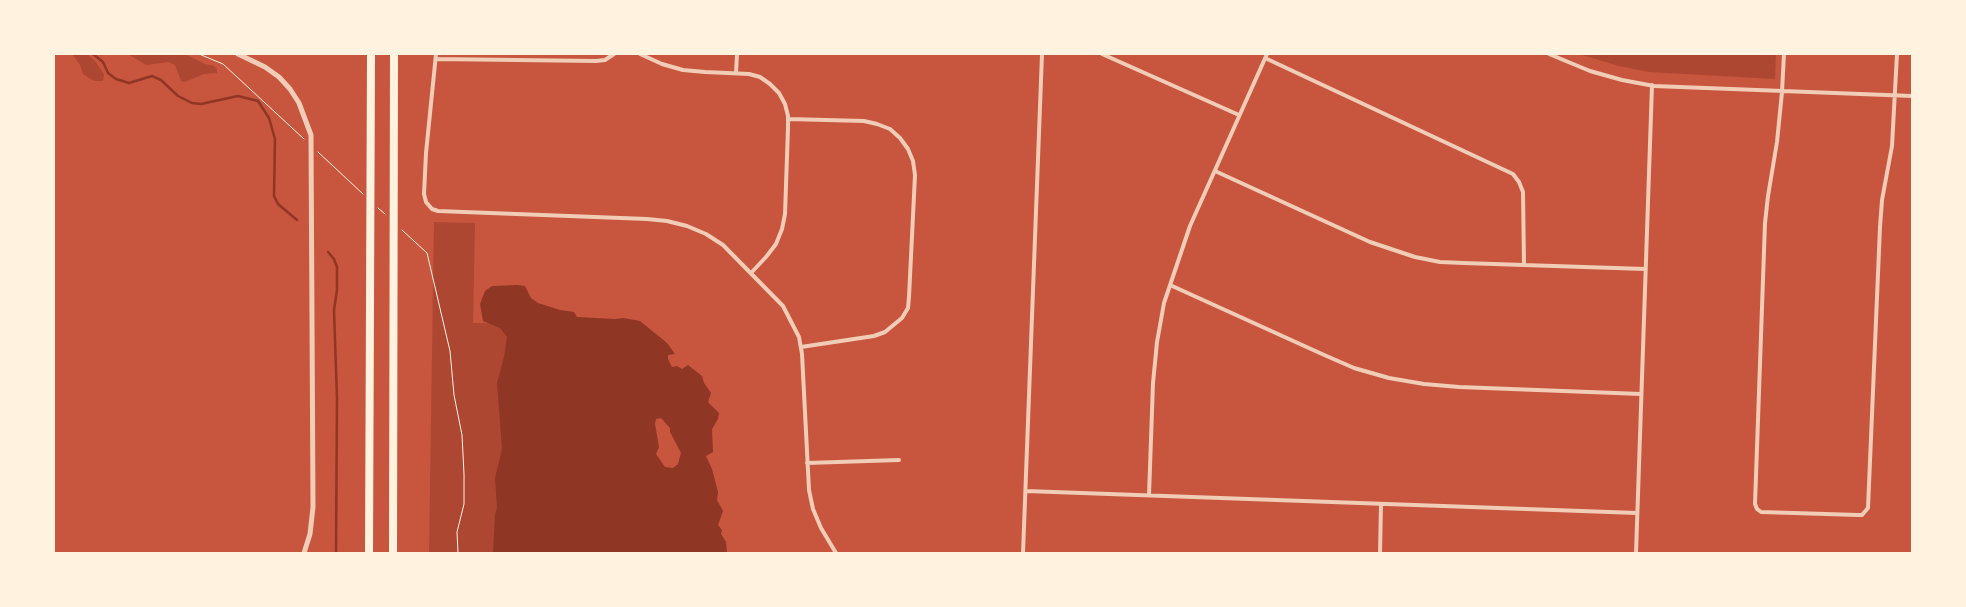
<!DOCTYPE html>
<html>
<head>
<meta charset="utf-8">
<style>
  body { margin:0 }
  #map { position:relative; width:1966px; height:607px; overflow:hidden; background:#c8553d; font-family:Karla,sans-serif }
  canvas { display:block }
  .frame { position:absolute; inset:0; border:55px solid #fff3e0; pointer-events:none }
</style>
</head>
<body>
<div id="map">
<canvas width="1966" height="607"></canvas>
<div class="frame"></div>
</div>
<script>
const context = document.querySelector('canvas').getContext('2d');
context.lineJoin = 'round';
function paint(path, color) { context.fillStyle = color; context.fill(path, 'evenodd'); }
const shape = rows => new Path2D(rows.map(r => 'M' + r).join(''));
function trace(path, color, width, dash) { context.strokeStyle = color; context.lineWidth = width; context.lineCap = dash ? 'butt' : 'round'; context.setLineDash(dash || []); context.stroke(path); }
paint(shape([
  [72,54,87,54,95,61,104,74,103,81,94,81,83,74,80,65],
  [128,54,185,54,205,64,214,66,217,69,217,73,204,74,185,82,181,81,175,65,168,62,146,65],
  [1579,54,1776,54,1775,79,1649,72,1619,66],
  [434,222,475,223,473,323,519,324,511,553,429,553]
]), '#ae4732');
paint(shape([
  [517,285,525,286,531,298,538,303,560,310,574,312,577,317,615,319,623,318,640,321,667,343,675,354,668,355,668,359,672,367,677,366,682,369,688,365,702,376,704,383,711,393,708,402,719,413,718,419,712,429,713,452,706,456,712,469,718,492,717,500,723,511,718,525,722,530,721,534,726,542,727,553,493,553,495,515,497,507,495,478,502,449,497,383,504,357,507,337,500,328,483,321,480,304,485,291,492,286],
  [661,418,670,428,670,432,681,453,678,464,673,468,665,467,656,454,659,447,655,424,656,419]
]), '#8f3625');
trace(shape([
  [93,54,103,62,108,73,116,79,129,83,152,76,161,80,178,96,192,103,201,104,238,96,258,101,269,118,275,139,274,196,278,204,297,220],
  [328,252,334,259,337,267,337,290,334,310,337,398,336,553]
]), '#8f3625', 2.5);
trace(shape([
  [199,54,223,64,304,139],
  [318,152,363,194],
  [378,208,385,214],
  [402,230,427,253,450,351,454,395,462,435,464,474,464,504,457,532,458,553]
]), '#fff3e0', 1);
trace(shape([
  [436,54,426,153,424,194,426,202,432,209,438,211,647,219,667,221,687,226,706,234,723,245,783,306,799,337,802,354,809,490,813,509,821,528,836,553],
  [640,54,662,64,683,70,705,72,749,74,760,77,770,84,779,93,785,104,788,116,788,128,785,214,782,229,776,244,766,257,751,273],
  [1102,54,1239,115],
  [1549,54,1590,71,1622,80,1654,86,1912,96],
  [1784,54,1782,92,1777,142,1768,196,1765,223,1755,504,1757,509,1761,512,1858,515,1862,515,1868,508,1880,227,1882,200,1892,146,1897,54],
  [1265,58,1513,174,1519,182,1523,192,1524,265],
  [436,59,596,61,605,60,614,54],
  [736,73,737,54],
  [788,119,864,121,877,124,890,129,900,138,908,149,913,161,915,175,909,297,908,308,902,318,885,332,874,336,801,347],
  [1215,171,1370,242,1415,257,1440,262,1463,263,1645,269],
  [1170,285,1322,354,1354,368,1389,378,1424,384,1459,387,1641,394],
  [807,463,899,460],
  [1026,491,1637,513],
  [1149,495,1153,383,1157,342,1164,303,1190,226,1267,54],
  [1023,553,1042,54],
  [1380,553,1381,504],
  [1636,553,1652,85]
]), '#f1ccb7', 4);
trace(shape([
  [238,54,265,67,279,77,290,89,299,103,311,135,313,507,310,534,304,553]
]), '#f1ccb7', 5);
trace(shape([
  [369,553,371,54],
  [393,553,394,54]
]), '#fff3e0', 8);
</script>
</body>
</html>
